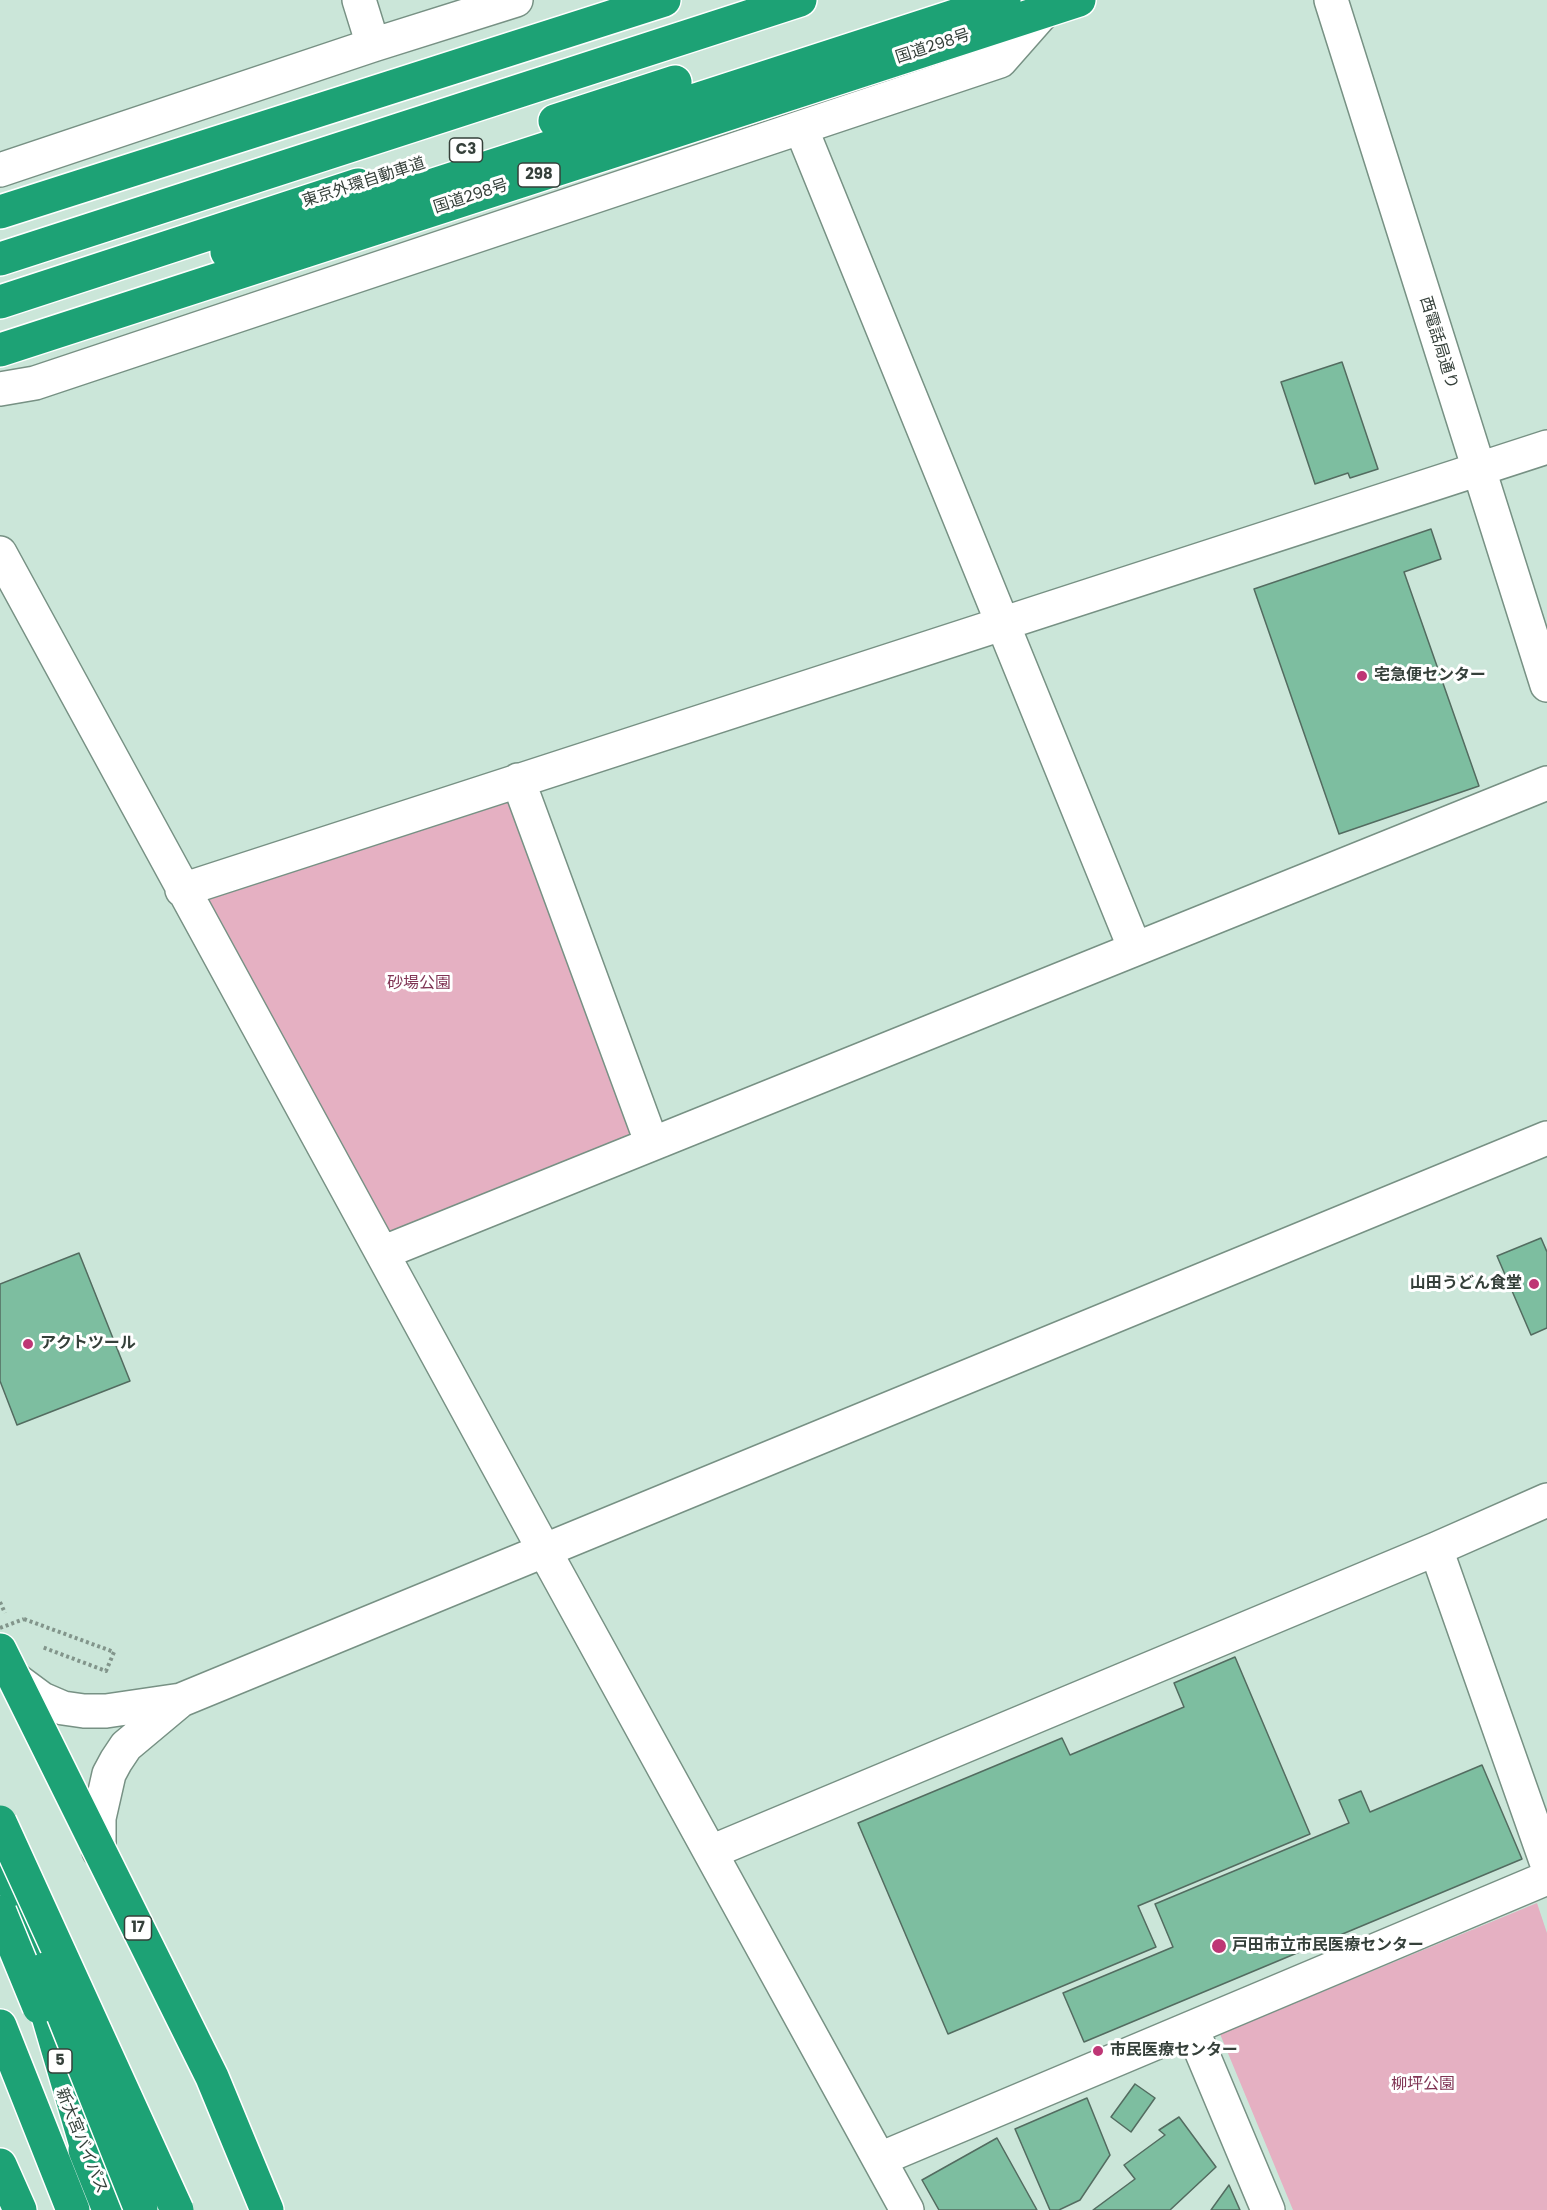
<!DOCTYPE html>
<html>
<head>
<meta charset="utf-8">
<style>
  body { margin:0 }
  canvas { display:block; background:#cbe6d9 }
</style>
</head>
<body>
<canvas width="1547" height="2210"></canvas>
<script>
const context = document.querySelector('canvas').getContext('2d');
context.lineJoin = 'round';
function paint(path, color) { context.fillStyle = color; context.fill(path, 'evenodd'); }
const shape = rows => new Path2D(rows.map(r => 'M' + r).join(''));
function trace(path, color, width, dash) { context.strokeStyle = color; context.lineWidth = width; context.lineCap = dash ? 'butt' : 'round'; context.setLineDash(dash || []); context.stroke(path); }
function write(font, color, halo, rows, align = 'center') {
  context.font = font + ' Poppins,"Noto Sans JP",sans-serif'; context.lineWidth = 6; context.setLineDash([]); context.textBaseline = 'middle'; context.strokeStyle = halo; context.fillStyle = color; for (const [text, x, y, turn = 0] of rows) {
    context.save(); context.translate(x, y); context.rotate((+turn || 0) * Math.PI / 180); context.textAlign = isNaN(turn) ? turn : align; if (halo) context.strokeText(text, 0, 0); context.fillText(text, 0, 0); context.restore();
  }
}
paint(shape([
  [508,797,632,1137,386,1234,204,895],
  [1537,1903,1547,1933,1547,2210,1293,2210,1220,2034]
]), '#e5b0c2');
const building = shape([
  [1342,362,1378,469,1350,478,1348,473,1315,484,1281,382,1342,362],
  [1431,529,1441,559,1404,572,1479,786,1339,834,1254,589,1431,529],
  [1541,1238,1547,1252,1547,1328,1531,1335,1497,1256,1541,1238],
  [79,1253,130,1381,17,1425,0,1381,0,1284,79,1253],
  [1235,1657,1310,1834,1138,1906,1156,1947,948,2034,858,1823,1062,1738,1070,1755,1184,1707,1174,1683,1235,1657],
  [1482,1765,1522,1859,1084,2042,1063,1993,1173,1947,1155,1904,1349,1823,1339,1800,1361,1791,1370,1812,1482,1765],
  [1135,2084,1155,2098,1131,2132,1111,2117,1135,2084],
  [1087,2098,1110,2155,1080,2200,1059,2210,1050,2210,1015,2129,1087,2098],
  [1179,2117,1216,2167,1170,2210,1093,2210,1135,2179,1124,2165,1165,2135,1159,2130,1179,2117],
  [997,2138,1037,2210,939,2210,922,2180,997,2138],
  [1229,2185,1240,2210,1211,2210,1229,2185]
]);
paint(building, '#7dbea0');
trace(building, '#536c60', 1.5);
const minor = shape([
  [359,0,373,45],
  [1331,0,1547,685],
  [801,128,1135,949],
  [0,170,373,45,516,0],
  [0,389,35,383,1000,61,1044,11],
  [0,553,544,1550,907,2210],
  [518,780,652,1144],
  [182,890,1547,447],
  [382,1253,1547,783],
  [1436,1549,1547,1864],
  [15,1679,42,1699,63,1708,84,1711,106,1711,181,1700,1547,1138],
  [99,1851,99,1818,109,1774,116,1761,126,1746,181,1700],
  [711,1852,1436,1549,1547,1500],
  [1192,2029,1268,2210],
  [880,2159,1547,1878]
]);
const highway = shape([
  [555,121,675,82],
  [0,212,664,0],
  [227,252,1004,0],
  [0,259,800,0],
  [0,302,358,185],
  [0,350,1079,0],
  [0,1650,212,2077,267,2210],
  [9,1859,31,1958,93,2169],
  [0,2026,73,2210],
  [85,2150,109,2210],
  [0,2165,20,2210]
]);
trace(minor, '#779184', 36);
trace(highway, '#fff', 36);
trace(shape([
  [0,1602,5,1613],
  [24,1619,114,1652,106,1671,42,1647]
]), '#82958b', 4, [3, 3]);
trace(minor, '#fff', 33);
trace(highway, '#1da275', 33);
const highwayBridge = shape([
  [0,1822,177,2210],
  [0,1912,39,2007],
  [45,1969,141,2210]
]);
trace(highwayBridge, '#fff', 36, []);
trace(shape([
  [0,1628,24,1619]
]), '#82958b', 4, [3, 3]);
trace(highwayBridge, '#1da275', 33);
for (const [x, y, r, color] of [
  [1362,676,6,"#be3675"],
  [1534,1284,6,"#be3675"],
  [28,1344,6,"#be3675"],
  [1219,1946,8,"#be3675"],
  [1098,2051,6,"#be3675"]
]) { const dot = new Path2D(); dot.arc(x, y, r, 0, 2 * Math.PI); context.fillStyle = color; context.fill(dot); trace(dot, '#fff', 2); }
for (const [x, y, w] of [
  [466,150,33],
  [539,175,42],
  [138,1928,27],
  [60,2061,24]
]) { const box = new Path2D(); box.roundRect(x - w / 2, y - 12, w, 24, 4.5); context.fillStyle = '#fff'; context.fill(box); trace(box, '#35403a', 1.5); }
write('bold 15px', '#35403a', null, [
  ["C3",466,150],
  ["298",539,175],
  ["17",138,1928],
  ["5",60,2061]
]);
write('16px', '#35403a', '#fff', [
  ["国道298号",933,47,-18],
  ["東京外環自動車道",364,183,-18],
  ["国道298号",471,197,-18],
  ["西電話局通り",1438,343,73],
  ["新大宮バイパス",81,2141,68]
]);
write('bold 16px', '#35403a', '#fff', [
  ["宅急便センター",1374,676],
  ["山田うどん食堂",1522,1284,"right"],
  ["アクトツール",40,1344],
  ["戸田市立市民医療センター",1232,1946],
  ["市民医療センター",1110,2051]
], 'left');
write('16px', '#803555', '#fff', [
  ["砂場公園",419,984],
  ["柳坪公園",1423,2085]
]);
</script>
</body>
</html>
